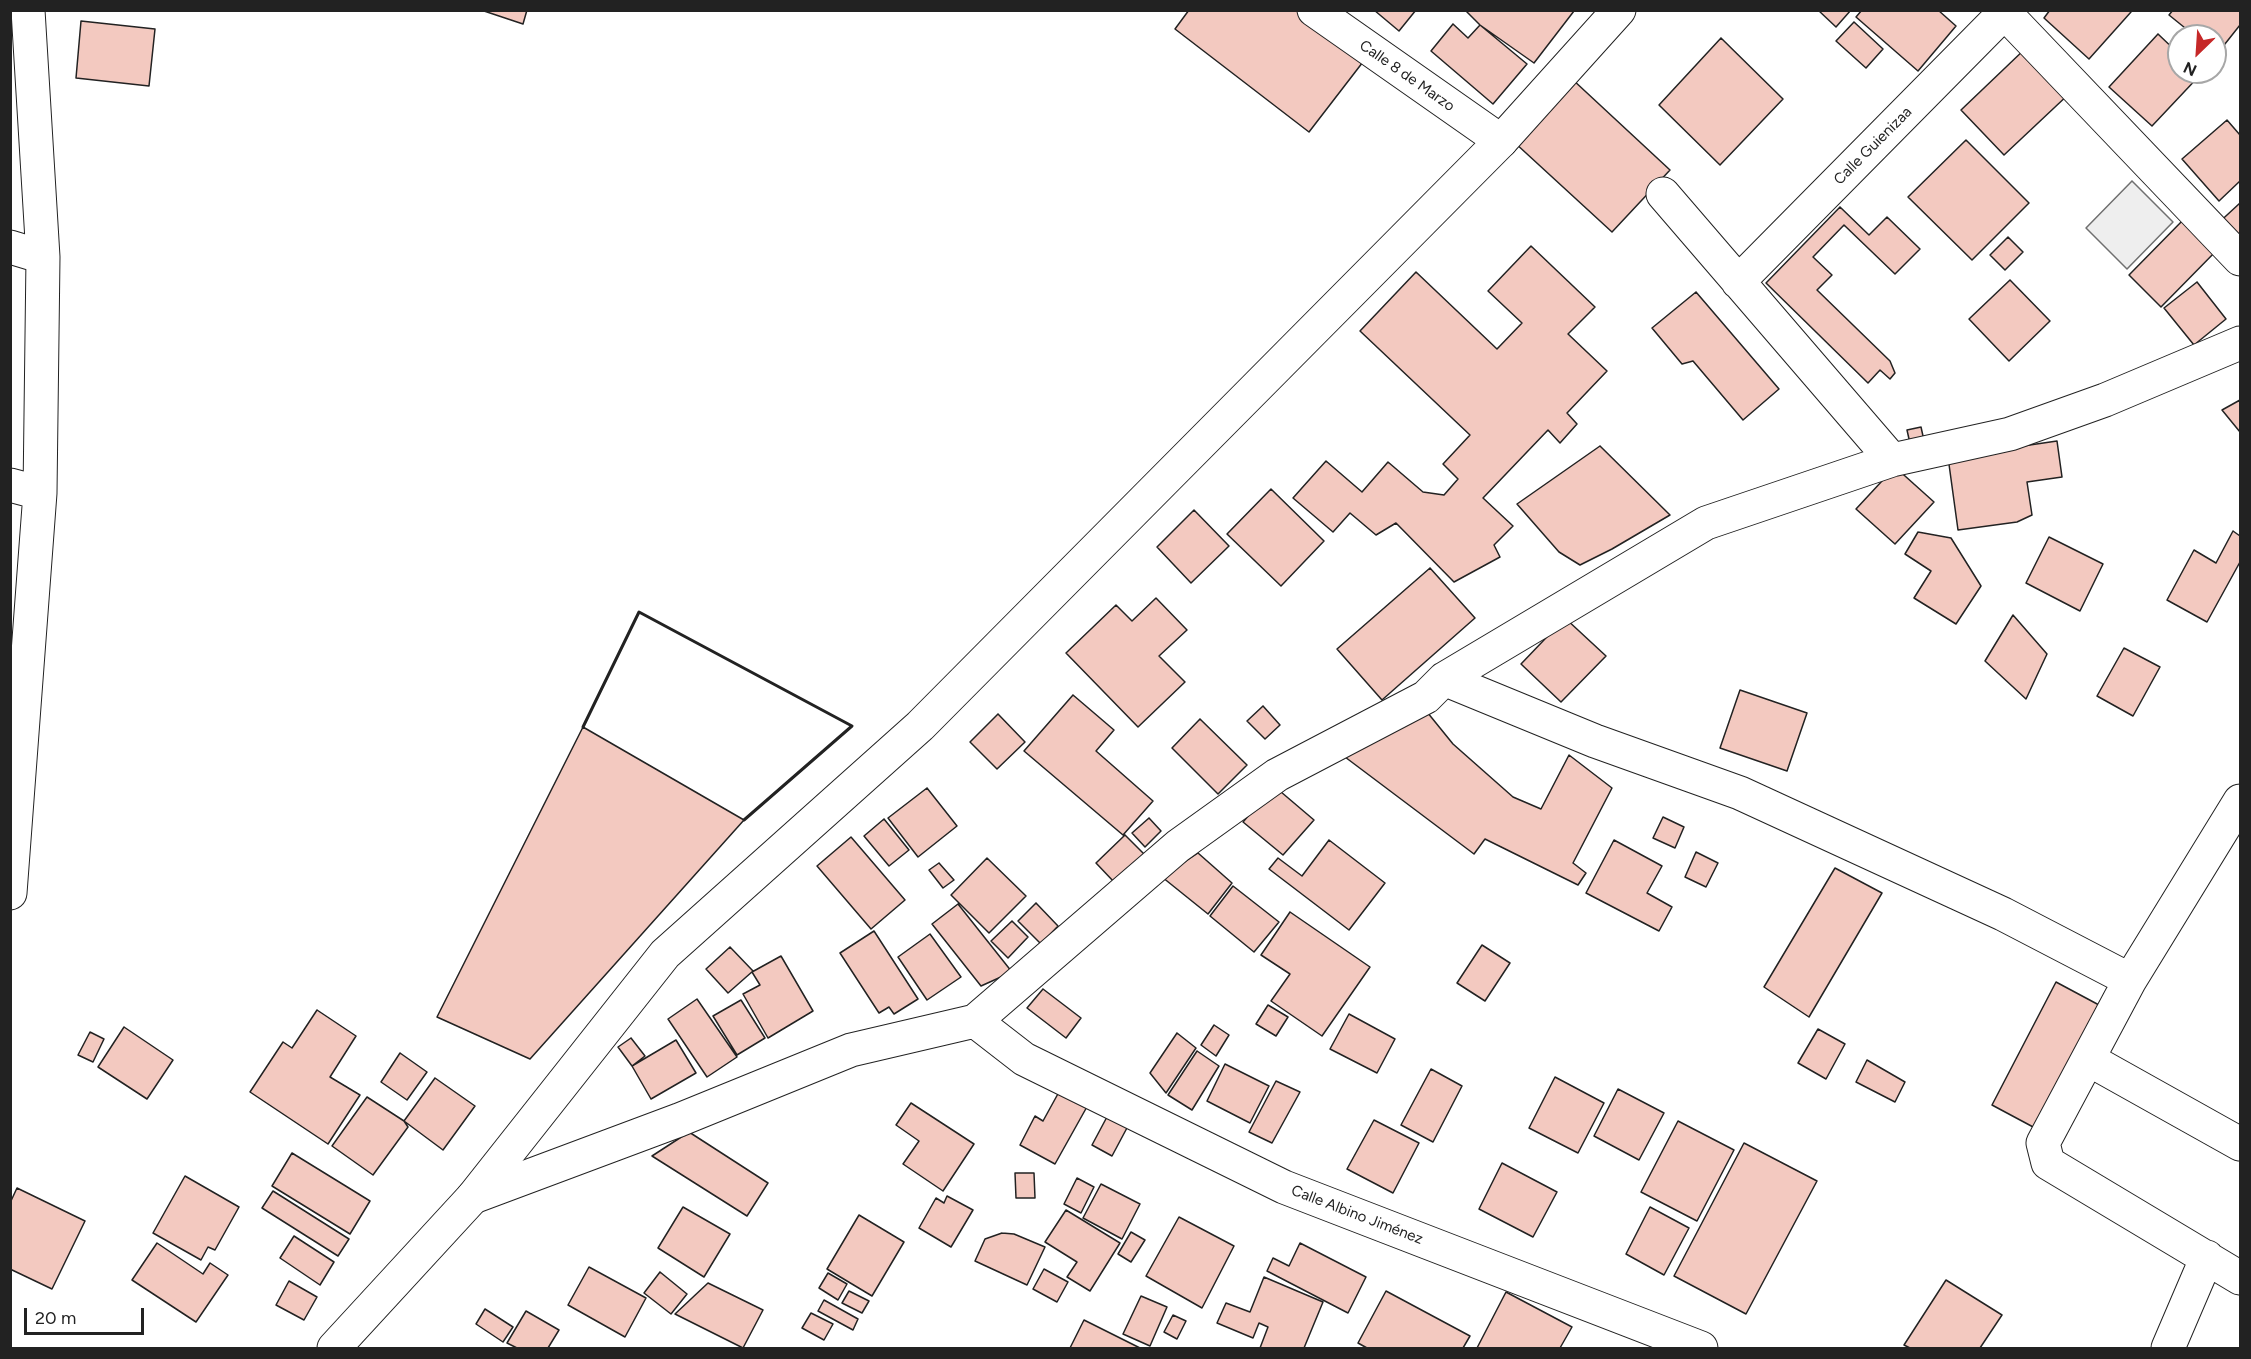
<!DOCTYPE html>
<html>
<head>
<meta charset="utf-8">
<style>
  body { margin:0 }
  #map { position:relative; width:2251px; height:1359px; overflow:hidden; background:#fff; font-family:Figtree,sans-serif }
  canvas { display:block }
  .frame { position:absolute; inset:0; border:12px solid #222; pointer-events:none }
  .north { position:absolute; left:2167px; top:24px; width:60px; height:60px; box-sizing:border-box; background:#fff; border:2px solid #a7a7a7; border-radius:50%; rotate:205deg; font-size:16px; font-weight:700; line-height:24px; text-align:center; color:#222 }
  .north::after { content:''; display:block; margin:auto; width:21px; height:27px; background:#c62828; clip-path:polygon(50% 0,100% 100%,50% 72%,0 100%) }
  .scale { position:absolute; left:24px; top:1308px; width:120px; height:27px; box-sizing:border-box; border:3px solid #222; border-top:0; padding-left:8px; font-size:18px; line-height:21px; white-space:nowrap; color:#222; -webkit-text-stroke:4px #fff; paint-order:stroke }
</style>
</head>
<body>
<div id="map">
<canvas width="2251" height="1359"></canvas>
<div class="frame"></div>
<div class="north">N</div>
<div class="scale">20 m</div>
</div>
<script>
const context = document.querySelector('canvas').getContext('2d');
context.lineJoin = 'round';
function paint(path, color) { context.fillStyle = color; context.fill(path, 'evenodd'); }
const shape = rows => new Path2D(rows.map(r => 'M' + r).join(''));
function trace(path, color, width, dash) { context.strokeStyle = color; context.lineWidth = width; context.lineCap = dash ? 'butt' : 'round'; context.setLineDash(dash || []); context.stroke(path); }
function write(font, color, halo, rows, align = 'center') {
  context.font = font + ' Figtree,sans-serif'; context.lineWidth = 4.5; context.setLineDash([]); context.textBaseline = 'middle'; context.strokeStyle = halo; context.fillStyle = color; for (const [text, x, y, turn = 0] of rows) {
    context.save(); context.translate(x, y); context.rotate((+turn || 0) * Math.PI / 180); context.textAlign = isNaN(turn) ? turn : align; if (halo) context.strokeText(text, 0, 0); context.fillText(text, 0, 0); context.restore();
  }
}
const green = shape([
  [2132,181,2173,222,2127,269,2086,228,2132,181]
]);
paint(green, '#eee');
trace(green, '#6f6f6f', 1.5);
const building = shape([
  [481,10,527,10,523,24,481,10],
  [1189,10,1302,10,1366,58,1309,132,1175,29,1189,10],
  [1374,10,1416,10,1399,31,1374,10],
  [1465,10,1573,10,1574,11,1534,63,1480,25,1465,10],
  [1818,10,1851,10,1836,27,1818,10],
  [1862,10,1938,10,1956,26,1918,71,1856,17,1862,10],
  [2050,10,2130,10,2131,12,2089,59,2044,18,2050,10],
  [2173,10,2240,10,2240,25,2217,54,2215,52,2215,36,2195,36,2169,15,2173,10],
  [81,21,155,29,149,86,76,78,81,21],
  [1854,22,1883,49,1866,68,1836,41,1854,22],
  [1453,24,1468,38,1480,25,1527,64,1493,104,1431,51,1453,24],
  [2158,34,2179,54,2179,72,2201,74,2152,126,2109,87,2158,34],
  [1721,38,1783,99,1720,165,1659,105,1721,38],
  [2027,47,2071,92,2004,155,1961,110,2027,47],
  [1572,79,1670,170,1612,232,1514,142,1572,79],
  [2227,120,2240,135,2240,181,2219,201,2182,159,2227,120],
  [1966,140,2029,203,1972,260,1908,197,1966,140],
  [2240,203,2240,256,2214,227,2240,203],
  [1840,207,1869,235,1887,217,1920,249,1895,274,1844,225,1813,257,1832,275,1817,290,1890,361,1895,373,1890,379,1880,370,1868,383,1766,283,1840,207],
  [2186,217,2219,248,2161,307,2129,275,2186,217],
  [2008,237,2023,252,2005,270,1990,255,2008,237],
  [1531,246,1595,307,1568,334,1607,371,1567,413,1577,424,1560,443,1548,430,1483,498,1513,526,1494,545,1500,557,1454,582,1396,523,1376,535,1350,513,1333,532,1293,498,1326,461,1362,492,1388,462,1423,492,1444,495,1458,479,1443,464,1470,435,1360,331,1416,272,1497,349,1522,323,1488,291,1531,246],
  [2010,280,2050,321,2009,361,1969,319,2010,280],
  [2197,282,2226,319,2194,345,2164,308,2197,282],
  [1696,292,1779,389,1743,420,1693,361,1682,364,1652,328,1696,292],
  [2240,400,2240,432,2222,410,2240,400],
  [1921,427,1925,445,1911,448,1907,430,1921,427],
  [2057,441,2062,477,2027,482,2032,515,2017,522,1958,530,1948,457,2057,441],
  [1600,446,1670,515,1612,549,1580,565,1559,552,1517,504,1600,446],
  [1895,467,1934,502,1895,544,1856,509,1895,467],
  [1271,489,1324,541,1281,586,1227,534,1271,489],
  [1194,510,1229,546,1191,583,1157,547,1194,510],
  [2233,531,2240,536,2240,562,2207,622,2167,600,2194,550,2216,563,2233,531],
  [1918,532,1951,538,1981,586,1956,624,1914,598,1931,571,1905,554,1918,532],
  [2049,537,2103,564,2080,611,2026,583,2049,537],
  [1430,568,1475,618,1382,700,1337,649,1430,568],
  [1156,598,1187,630,1159,656,1185,682,1138,727,1066,653,1116,605,1132,621,1156,598],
  [2013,615,2047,654,2026,699,1985,661,2013,615],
  [1565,618,1606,656,1561,702,1521,664,1565,618],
  [2124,648,2160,667,2133,716,2097,696,2124,648],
  [1740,690,1807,713,1787,771,1720,748,1740,690],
  [1073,695,1114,730,1096,751,1153,801,1123,835,1024,751,1073,695],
  [1263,706,1280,725,1265,739,1247,721,1263,706],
  [1423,707,1453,744,1513,797,1541,809,1569,755,1612,788,1573,863,1586,873,1578,885,1485,839,1474,854,1341,754,1423,707],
  [998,714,1025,742,997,769,970,742,998,714],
  [1200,719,1247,765,1218,794,1172,748,1200,719],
  [583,727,744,820,530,1059,437,1017,583,727],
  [1274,786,1314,820,1283,855,1243,822,1274,786],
  [927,788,957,826,918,857,888,818,927,788],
  [1663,817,1684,827,1675,848,1653,838,1663,817],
  [1149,818,1161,831,1145,847,1132,833,1149,818],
  [884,819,909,850,889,866,864,836,884,819],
  [1125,835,1144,854,1115,883,1096,863,1125,835],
  [851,837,905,900,871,929,817,866,851,837],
  [1329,840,1385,883,1349,930,1269,869,1278,858,1302,876,1329,840],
  [1614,840,1662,866,1647,893,1672,907,1659,931,1586,893,1614,840],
  [1696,852,1718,863,1706,887,1685,877,1696,852],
  [1198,853,1232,883,1208,914,1162,877,1198,853],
  [987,858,1026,896,989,933,951,895,987,858],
  [939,863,954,880,943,888,929,870,939,863],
  [1835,868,1882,893,1809,1017,1764,987,1835,868],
  [1233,886,1279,922,1254,952,1210,916,1233,886],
  [1036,903,1058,926,1041,944,1018,921,1036,903],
  [958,904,1012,972,981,986,932,924,958,904],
  [1290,912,1370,967,1322,1036,1271,1001,1290,974,1261,955,1290,912],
  [1012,921,1028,937,1008,958,991,941,1012,921],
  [874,931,918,999,894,1014,889,1007,879,1013,840,953,874,931],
  [930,934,961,977,927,1000,898,957,930,934],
  [1482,945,1510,963,1485,1001,1457,983,1482,945],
  [730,947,753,971,728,993,706,969,730,947],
  [781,956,813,1011,768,1038,743,994,760,985,752,972,781,956],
  [2056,982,2099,1005,2035,1128,1992,1105,2056,982],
  [1043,989,1081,1018,1066,1038,1027,1008,1043,989],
  [697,999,737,1057,707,1077,668,1019,697,999],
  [741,1000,765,1038,737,1055,713,1016,741,1000],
  [1268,1005,1288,1017,1276,1036,1256,1024,1268,1005],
  [317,1010,356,1036,330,1077,360,1095,328,1144,250,1092,283,1042,292,1048,317,1010],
  [1349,1014,1395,1039,1377,1073,1330,1049,1349,1014],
  [1214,1025,1229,1035,1216,1056,1201,1045,1214,1025],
  [124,1027,173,1060,147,1099,98,1067,124,1027],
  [1818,1029,1845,1044,1826,1079,1798,1063,1818,1029],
  [90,1032,104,1039,93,1062,78,1055,90,1032],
  [1177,1033,1196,1048,1166,1093,1150,1073,1177,1033],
  [631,1038,645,1056,632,1066,618,1047,631,1038],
  [676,1040,696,1073,651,1099,632,1066,676,1040],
  [1197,1051,1219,1066,1192,1110,1168,1095,1197,1051],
  [400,1053,427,1072,407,1100,381,1082,400,1053],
  [1867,1060,1905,1082,1895,1102,1856,1082,1867,1060],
  [1225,1064,1269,1086,1250,1123,1207,1101,1225,1064],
  [1431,1069,1462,1086,1433,1142,1401,1125,1431,1069],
  [1555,1077,1604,1103,1578,1153,1529,1128,1555,1077],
  [435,1078,475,1106,443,1150,404,1121,435,1078],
  [1065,1081,1093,1096,1055,1164,1020,1145,1035,1116,1043,1121,1065,1081],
  [1276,1081,1300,1092,1272,1143,1249,1132,1276,1081],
  [1618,1089,1664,1113,1639,1160,1594,1136,1618,1089],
  [367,1097,404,1121,408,1127,373,1175,332,1146,367,1097],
  [911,1103,974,1144,943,1191,903,1164,919,1141,896,1125,911,1103],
  [1108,1115,1128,1126,1112,1156,1092,1145,1108,1115],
  [1374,1120,1419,1143,1393,1193,1347,1169,1374,1120],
  [1678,1121,1734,1150,1697,1221,1641,1192,1678,1121],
  [689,1132,768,1183,747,1216,652,1156,689,1132],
  [1744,1143,1817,1181,1746,1314,1674,1276,1744,1143],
  [292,1153,370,1201,350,1234,272,1186,292,1153],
  [1502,1163,1557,1192,1533,1237,1479,1209,1502,1163],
  [1015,1173,1034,1173,1035,1198,1016,1198,1015,1173],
  [185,1176,239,1207,215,1250,208,1247,201,1260,153,1233,185,1176],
  [1077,1178,1094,1187,1081,1213,1064,1204,1077,1178],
  [1101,1184,1140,1204,1122,1239,1083,1218,1101,1184],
  [17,1188,85,1221,52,1289,10,1269,10,1203,17,1188],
  [273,1191,349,1239,338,1256,262,1208,273,1191],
  [947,1196,973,1210,951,1247,919,1228,936,1198,944,1203,947,1196],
  [683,1207,730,1234,704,1277,658,1248,683,1207],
  [1650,1207,1689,1228,1664,1275,1626,1254,1650,1207],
  [1066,1210,1120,1243,1090,1291,1067,1277,1077,1262,1045,1242,1066,1210],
  [859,1215,904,1242,872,1296,827,1269,859,1215],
  [1179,1217,1234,1246,1202,1308,1146,1276,1179,1217],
  [1131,1232,1145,1240,1131,1262,1118,1254,1131,1232],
  [1002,1233,1014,1234,1045,1247,1027,1285,975,1261,985,1239,1002,1233],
  [294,1236,334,1262,320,1285,280,1258,294,1236],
  [157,1243,203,1274,210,1263,228,1275,196,1322,132,1280,157,1243],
  [1300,1243,1366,1277,1348,1313,1267,1271,1273,1258,1289,1266,1300,1243],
  [589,1267,646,1298,625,1337,568,1305,589,1267],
  [1044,1269,1068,1282,1057,1302,1033,1289,1044,1269],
  [660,1272,687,1294,671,1314,644,1293,660,1272],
  [828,1273,847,1284,838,1300,819,1288,828,1273],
  [1264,1277,1323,1302,1304,1348,1260,1348,1268,1327,1259,1323,1253,1338,1217,1323,1226,1303,1250,1312,1264,1277],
  [1946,1280,2002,1315,1980,1348,1910,1348,1904,1345,1946,1280],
  [289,1281,317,1297,304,1320,276,1305,289,1281],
  [708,1283,763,1310,743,1348,675,1314,708,1283],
  [849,1291,869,1301,862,1313,842,1303,849,1291],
  [1386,1291,1470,1336,1463,1348,1367,1348,1358,1343,1386,1291],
  [1506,1292,1572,1327,1560,1348,1477,1348,1506,1292],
  [1141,1296,1167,1307,1150,1346,1123,1334,1141,1296],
  [824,1300,858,1319,853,1330,818,1311,824,1300],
  [485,1309,513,1327,503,1342,476,1324,485,1309],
  [526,1311,559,1330,548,1348,517,1348,507,1343,526,1311],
  [811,1313,833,1324,824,1340,802,1328,811,1313],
  [1173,1315,1186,1321,1177,1339,1164,1332,1173,1315],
  [1084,1320,1140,1348,1070,1348,1084,1320]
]);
paint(building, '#f3c9c0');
trace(building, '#222', 1.5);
const street = shape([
  [1314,10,1501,141],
  [2005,13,2240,259],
  [1663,194,1892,460],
  [10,247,43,257],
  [1738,282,2007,10],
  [10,485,40,493],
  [1444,679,1595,741,1740,793,2003,914,2130,980],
  [2240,801,2130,980,2043,1143,2048,1163,2240,1278],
  [10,893,40,493,43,257,28,10],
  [2088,1059,2240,1144],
  [473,1197,679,1120,851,1050,975,1021],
  [1701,1348,1284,1187,1024,1059,975,1021,1178,846,1277,775,1426,697,1444,679,1706,523,1892,460,2010,434,2105,400,2240,343],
  [2168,1348,2207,1257]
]);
const secondary = shape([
  [334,1348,473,1197,665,954,920,726,1501,141,1619,10]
]);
trace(street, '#222', 35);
trace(secondary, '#222', 35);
trace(street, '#fff', 33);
trace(secondary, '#fff', 33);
trace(shape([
  [583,727,639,612,852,726,744,820]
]), '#222', 3);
write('15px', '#222', '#fff', [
  ["Calle 8 de Marzo",1407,76,35],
  ["Calle Guienizaa",1873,146,-45],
  ["Calle Albino Jiménez",1357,1215,21]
]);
</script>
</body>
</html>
